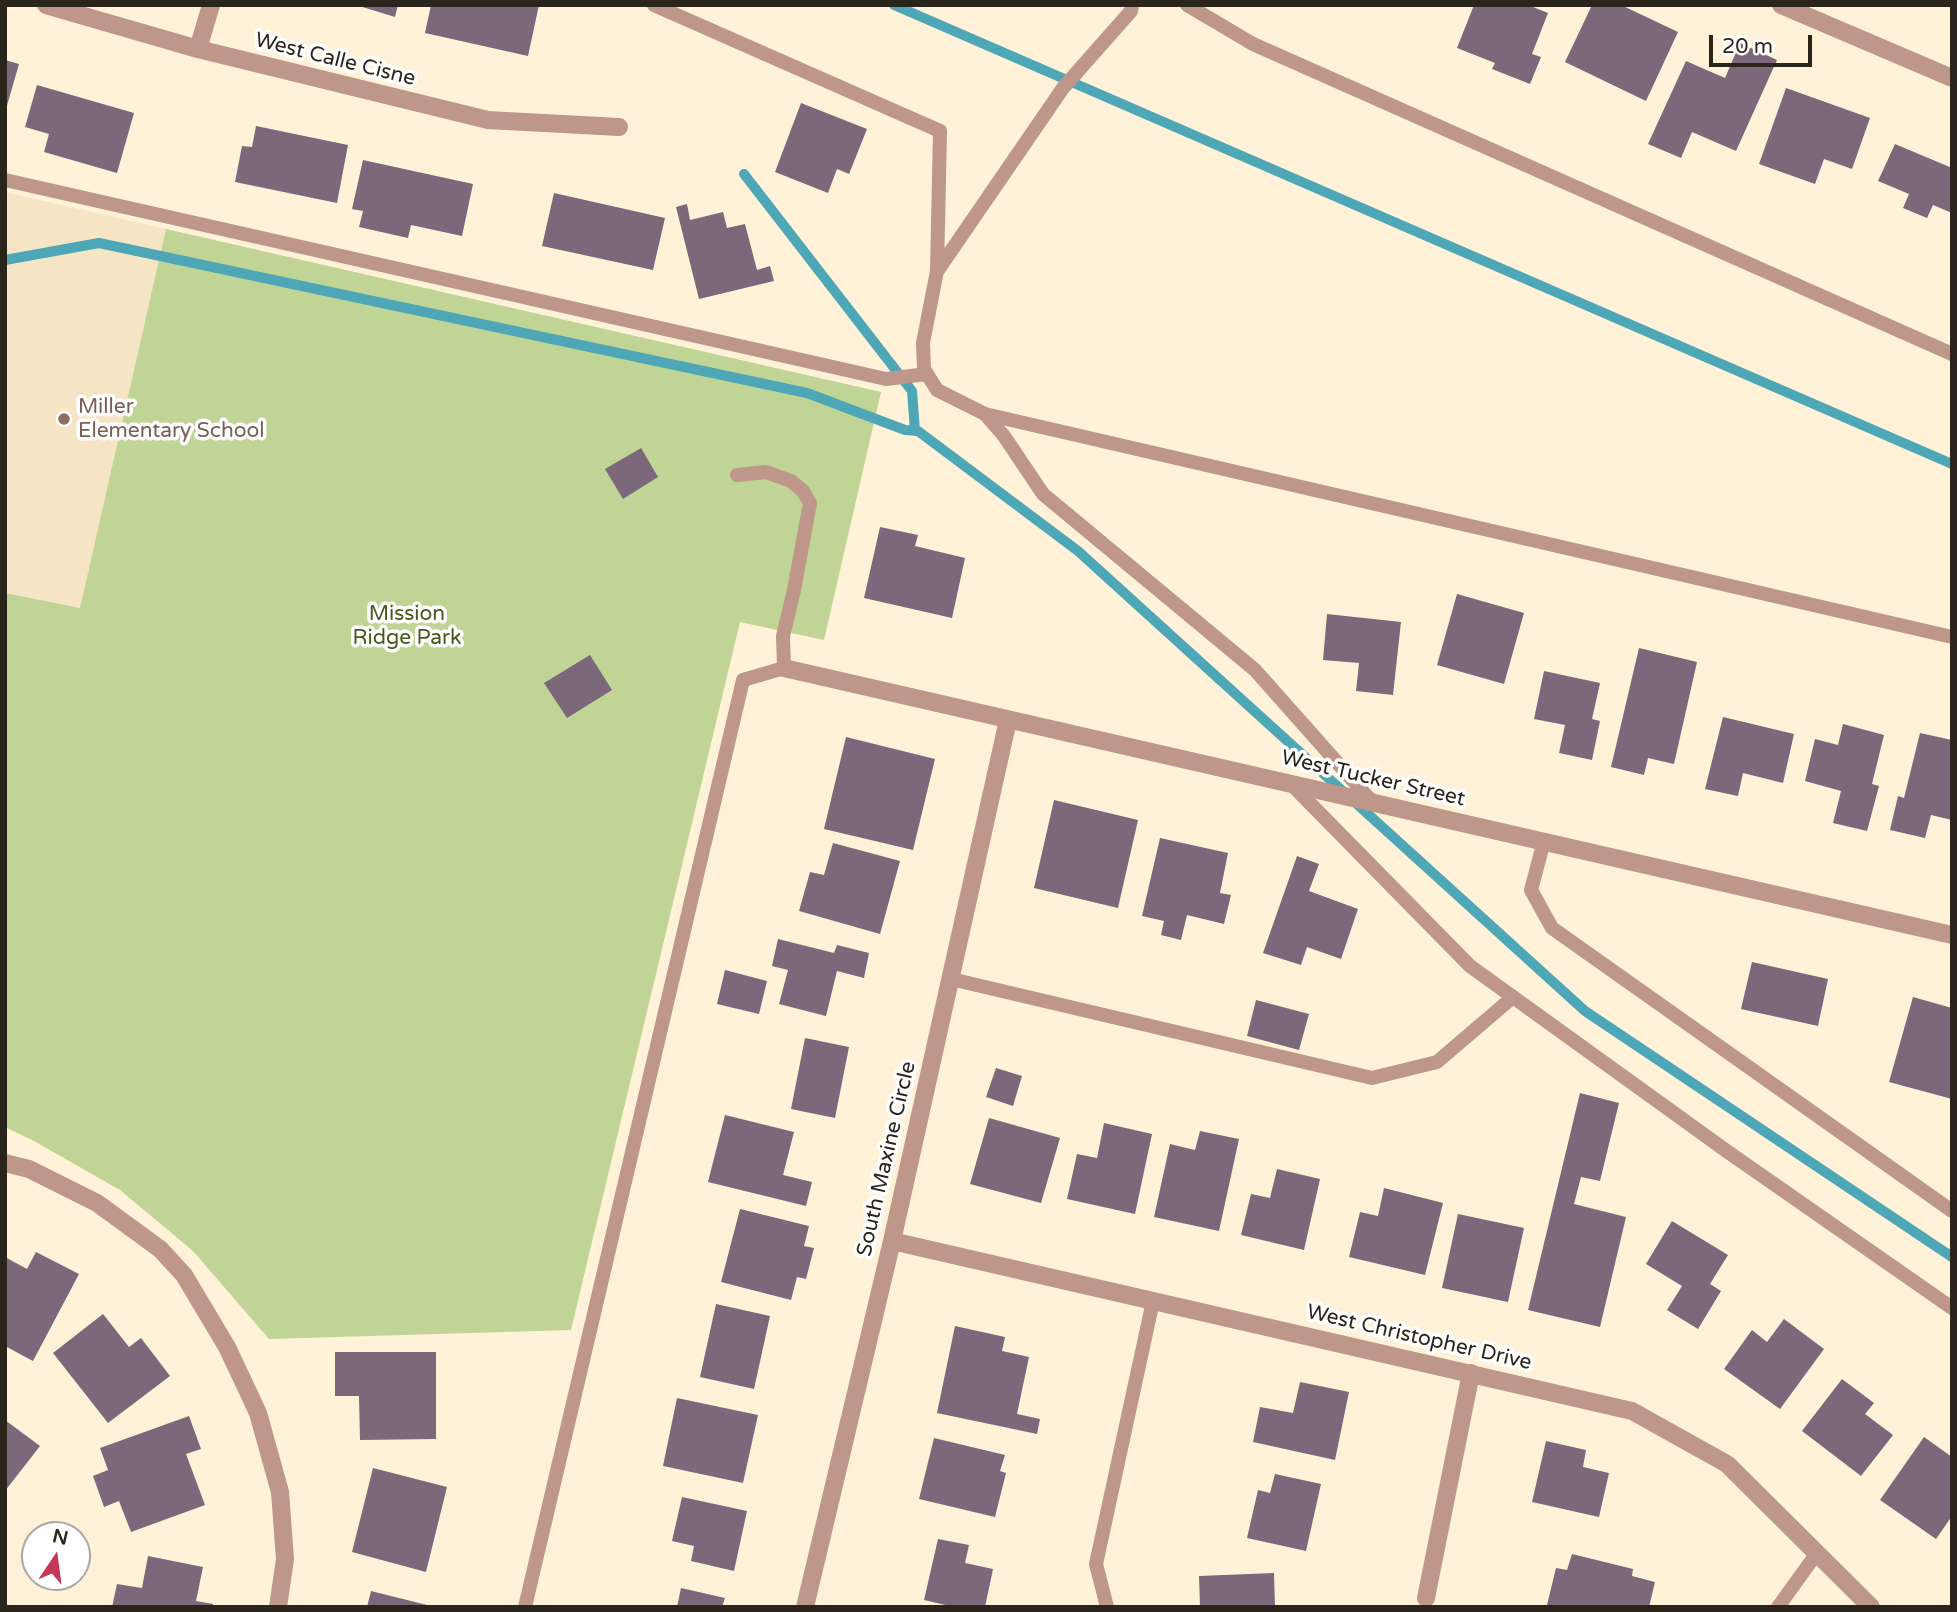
<!DOCTYPE html>
<html>
<head>
<meta charset="utf-8">
<style>
  body { margin:0 }
  #map { position:relative; width:1957px; height:1612px; overflow:hidden; background:#fff2d8; font-family:"Varela Round",sans-serif }
  canvas { display:block }
  .frame { position:absolute; inset:0; border:7px solid #29251b; pointer-events:none }
  .north { position:absolute; left:21px; top:1521px; width:70px; height:70px; box-sizing:border-box; background:#fff; border:2px solid #a9a8a4; border-radius:50%; rotate:13deg; font-size:19px; font-weight:700; line-height:28px; text-align:center; color:#29251b }
  .north::after { content:''; display:block; margin:auto; width:24px; height:32px; background:#c53658; clip-path:polygon(50% 0,100% 100%,50% 72%,0 100%) }
  .scale { position:absolute; left:1709px; top:35px; width:103px; height:32px; box-sizing:border-box; border:4px solid #29251b; border-top:0; padding-left:9px; font-size:21px; line-height:24px; white-space:nowrap; color:#29251b; -webkit-text-stroke:5px #fff; paint-order:stroke }
</style>
</head>
<body>
<div id="map">
<canvas width="1957" height="1612"></canvas>
<div class="frame"></div>
<div class="north">N</div>
<div class="scale">20 m</div>
</div>
<script>
const context = document.querySelector('canvas').getContext('2d');
context.lineJoin = 'round';
function paint(path, color) { context.fillStyle = color; context.fill(path, 'evenodd'); }
const shape = rows => new Path2D(rows.map(r => 'M' + r).join(''));
function trace(path, color, width, dash) { context.strokeStyle = color; context.lineWidth = width; context.lineCap = dash ? 'butt' : 'round'; context.setLineDash(dash || []); context.stroke(path); }
function write(font, color, halo, rows, align = 'center') {
  context.font = font + ' "Varela Round",sans-serif'; context.lineWidth = 7; context.setLineDash([]); context.textBaseline = 'middle'; context.strokeStyle = halo; context.fillStyle = color; for (const [text, x, y, turn = 0] of rows) {
    context.save(); context.translate(x, y); context.rotate((+turn || 0) * Math.PI / 180); context.textAlign = isNaN(turn) ? turn : align; if (halo) context.strokeText(text, 0, 0); context.fillText(text, 0, 0); context.restore();
  }
}
paint(shape([
  [5,192,166,229,5,939]
]), '#f5e5c4');
paint(shape([
  [166,229,881,392,824,640,740,622,571,1330,269,1339,193,1251,120,1190,34,1141,5,1127,5,593,80,608]
]), '#bfd495');
trace(shape([
  [894,5,1952,464],
  [744,174,912,391,915,431],
  [5,260,99,243,807,393,905,430,918,431,1078,551,1585,1011,1952,1257]
]), '#4da7b6', 10);
paint(shape([
  [356,5,398,5,395,17],
  [431,5,539,5,528,56,425,33],
  [1474,5,1528,5,1548,13,1532,54,1541,57,1530,84,1492,69,1495,63,1457,48],
  [1592,5,1621,5,1678,32,1646,101,1565,62],
  [1740,43,1777,60,1736,151,1692,132,1681,158,1648,144,1686,61,1725,78],
  [5,60,19,64,6,109,5,109],
  [37,85,134,113,117,173,44,152,49,134,25,127],
  [1786,88,1870,118,1852,169,1824,159,1815,184,1759,164],
  [801,103,867,129,849,174,837,169,828,193,775,172],
  [256,126,348,145,337,203,235,182,242,146,252,147],
  [1895,144,1952,168,1952,213,1933,205,1927,218,1903,208,1909,194,1878,181],
  [363,160,473,184,462,236,411,225,408,238,359,227,363,211,352,209],
  [554,193,665,218,653,270,542,246],
  [687,204,690,220,723,212,727,228,745,224,757,270,770,266,774,281,699,299,676,207],
  [641,448,658,477,623,499,605,469],
  [880,527,918,535,915,546,965,558,952,618,864,598],
  [1457,594,1524,613,1504,684,1437,665],
  [1327,614,1401,622,1393,695,1356,691,1359,663,1323,660],
  [1639,648,1697,662,1674,764,1648,758,1644,775,1611,767],
  [590,655,612,690,567,718,544,683],
  [1544,671,1600,683,1592,719,1600,721,1592,760,1559,753,1565,725,1534,719],
  [1723,717,1794,734,1783,783,1743,773,1738,796,1705,789],
  [1843,724,1884,735,1872,784,1879,786,1867,831,1833,823,1841,791,1805,781,1815,739,1838,745],
  [1920,733,1952,740,1952,820,1931,815,1925,838,1890,830,1898,796,1904,798],
  [846,737,935,759,913,850,824,829],
  [1054,800,1138,820,1118,908,1034,888],
  [1160,838,1228,853,1220,893,1231,895,1224,924,1187,915,1181,940,1161,935,1164,921,1142,916],
  [833,843,900,861,880,934,799,911,810,872,824,875],
  [1297,856,1319,864,1309,891,1358,909,1341,959,1307,947,1301,965,1263,953],
  [778,939,834,953,837,945,869,953,864,978,837,971,826,1016,779,1004,788,970,772,966],
  [1752,962,1828,979,1818,1026,1741,1009],
  [725,970,767,981,759,1014,717,1004],
  [1913,997,1952,1008,1952,1099,1889,1082],
  [1256,1000,1309,1014,1299,1050,1247,1036],
  [805,1038,849,1047,835,1118,791,1109],
  [996,1068,1022,1076,1013,1106,986,1097],
  [1580,1093,1619,1103,1600,1181,1581,1177,1574,1204,1626,1217,1600,1327,1528,1310],
  [725,1115,794,1132,783,1175,812,1182,806,1206,708,1182],
  [989,1118,1060,1138,1041,1203,970,1184],
  [1104,1123,1152,1134,1135,1214,1067,1199,1077,1154,1097,1158],
  [1200,1131,1239,1139,1219,1231,1154,1217,1170,1144,1195,1150],
  [1277,1169,1320,1179,1304,1250,1241,1235,1251,1194,1270,1198],
  [1384,1188,1443,1203,1425,1275,1349,1257,1360,1212,1378,1216],
  [740,1209,809,1226,804,1246,814,1248,806,1279,797,1277,791,1300,721,1282],
  [1458,1214,1524,1228,1508,1302,1442,1288],
  [1672,1221,1728,1255,1710,1284,1721,1291,1698,1329,1667,1310,1682,1286,1646,1264],
  [36,1252,79,1274,33,1361,5,1346,5,1257,27,1269],
  [716,1304,770,1316,754,1389,700,1377],
  [103,1314,129,1347,141,1338,170,1376,108,1423,53,1353],
  [1784,1319,1824,1349,1780,1409,1724,1369,1752,1330,1767,1342],
  [955,1326,1005,1337,1002,1351,1029,1357,1017,1414,1040,1419,1037,1434,937,1413],
  [335,1352,436,1352,436,1439,360,1440,359,1396,335,1396],
  [1842,1379,1874,1403,1865,1414,1893,1435,1861,1476,1802,1431],
  [1300,1382,1349,1392,1335,1460,1253,1442,1260,1407,1293,1413],
  [677,1398,758,1415,743,1483,663,1466],
  [189,1416,201,1449,186,1454,205,1505,131,1532,119,1501,104,1507,93,1476,108,1470,100,1448],
  [5,1420,40,1446,5,1491],
  [1924,1437,1952,1457,1952,1516,1936,1539,1880,1500],
  [934,1438,1005,1455,1000,1471,1006,1473,995,1517,919,1499],
  [1546,1441,1586,1450,1583,1467,1609,1473,1599,1517,1532,1502],
  [373,1468,447,1487,426,1572,352,1552],
  [1275,1474,1321,1484,1306,1551,1247,1538,1258,1490,1270,1493],
  [682,1497,747,1511,734,1571,691,1561,694,1546,672,1541],
  [938,1539,969,1545,965,1563,993,1569,985,1607,954,1607,924,1600],
  [1572,1554,1633,1569,1632,1576,1655,1582,1649,1607,1556,1607,1547,1605,1556,1568,1567,1570],
  [148,1556,203,1567,196,1601,213,1604,213,1607,112,1607,117,1584,142,1588],
  [1274,1573,1275,1607,1200,1607,1199,1576],
  [681,1588,725,1598,722,1607,677,1607],
  [371,1591,431,1606,431,1607,367,1607]
]), '#7b687a');
trace(shape([
  [654,5,940,131,937,271,923,343,924,369,937,390,985,414,1004,436,1043,494,1255,670,1373,803],
  [1187,5,1253,44,1952,354],
  [5,180,886,379,927,374],
  [938,270,1063,88,1131,11,1132,5],
  [985,414,1952,637],
  [1290,783,1470,966,1728,1152,1952,1308],
  [1544,841,1531,890,1552,928,1952,1211],
  [951,979,1372,1078,1437,1062,1513,997],
  [525,1607,743,680,784,668,783,636,794,590,810,503,803,491,791,481,766,472,737,475],
  [1107,1607,1096,1564,1153,1301],
  [1778,1607,1817,1553]
]), '#bf968a', 14);
trace(shape([
  [46,5,198,49,488,120,619,127],
  [1781,5,1952,78],
  [198,49,211,5],
  [784,668,1952,935],
  [5,1163,29,1169,97,1203,160,1249,184,1275,227,1347,258,1413,280,1492,285,1559,278,1607],
  [892,1241,1632,1411,1727,1464,1871,1607],
  [1426,1598,1471,1373],
  [805,1607,892,1241,1008,720]
]), '#bf968a', 18);
for (const [x, y, r, color] of [
  [64,419,7,"#8d6e63"]
]) { const dot = new Path2D(); dot.arc(x, y, r, 0, 2 * Math.PI); context.fillStyle = color; context.fill(dot); trace(dot, '#fff', 2.5); }
write('21px', '#29251b', '#fff', [
  ["West Calle Cisne",335,60,14],
  ["West Tucker Street",1373,779,13],
  ["South Maxine Circle",887,1159,-77],
  ["West Christopher Drive",1419,1338,13]
]);
write('21px', '#785e54', '#fff', [
  ["Miller",78,407],
  ["Elementary School",78,431]
], 'left');
write('21px', '#47581a', '#fff', [
  ["Mission",407,614],
  ["Ridge Park",407,638]
]);
</script>
</body>
</html>
